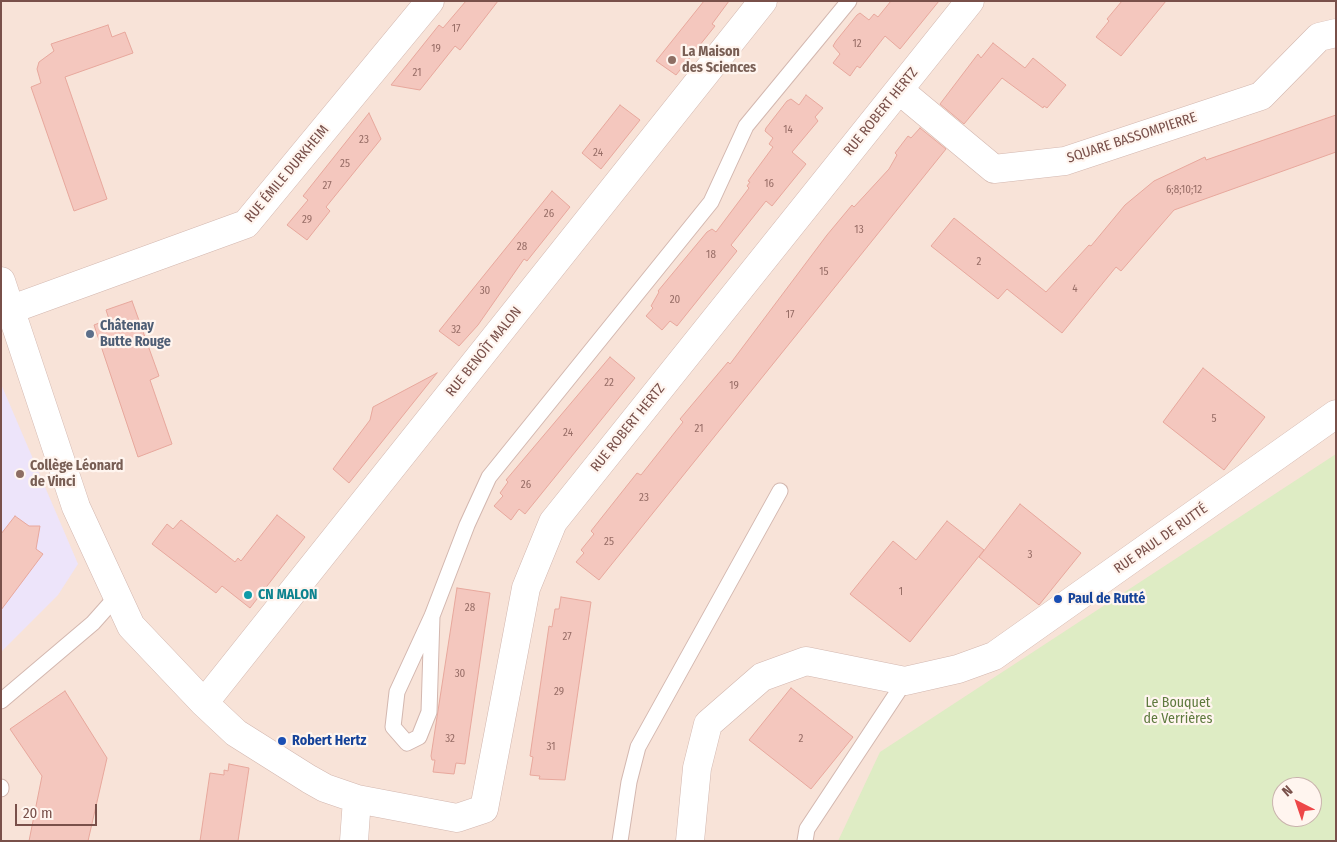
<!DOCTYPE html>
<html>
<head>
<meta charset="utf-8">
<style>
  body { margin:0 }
  #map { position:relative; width:1337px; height:842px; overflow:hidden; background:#fdf0e7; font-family:"Fira Sans Condensed",sans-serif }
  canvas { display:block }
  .frame { position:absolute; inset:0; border:2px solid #79504a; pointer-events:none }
  .north { position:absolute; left:1272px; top:777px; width:50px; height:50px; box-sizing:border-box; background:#fff5ef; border:1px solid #c9b3ad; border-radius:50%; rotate:319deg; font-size:14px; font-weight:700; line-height:20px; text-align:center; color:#79504a }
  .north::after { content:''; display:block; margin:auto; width:18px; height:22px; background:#ed4748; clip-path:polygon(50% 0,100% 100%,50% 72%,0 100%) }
  .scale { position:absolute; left:15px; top:804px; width:82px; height:22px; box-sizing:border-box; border:2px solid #79504a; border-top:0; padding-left:6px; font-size:15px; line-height:18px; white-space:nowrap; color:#79504a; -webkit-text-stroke:4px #fff5ef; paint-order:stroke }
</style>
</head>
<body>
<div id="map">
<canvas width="1337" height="842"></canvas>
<div class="frame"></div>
<div class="north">N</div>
<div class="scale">20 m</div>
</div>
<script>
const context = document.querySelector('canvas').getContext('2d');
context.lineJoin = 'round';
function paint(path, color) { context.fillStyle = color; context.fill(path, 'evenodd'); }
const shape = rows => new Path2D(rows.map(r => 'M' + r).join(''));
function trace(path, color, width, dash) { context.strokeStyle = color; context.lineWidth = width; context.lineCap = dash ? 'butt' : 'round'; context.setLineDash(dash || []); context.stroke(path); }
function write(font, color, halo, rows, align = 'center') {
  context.font = font + ' "Fira Sans Condensed",sans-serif'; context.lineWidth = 4.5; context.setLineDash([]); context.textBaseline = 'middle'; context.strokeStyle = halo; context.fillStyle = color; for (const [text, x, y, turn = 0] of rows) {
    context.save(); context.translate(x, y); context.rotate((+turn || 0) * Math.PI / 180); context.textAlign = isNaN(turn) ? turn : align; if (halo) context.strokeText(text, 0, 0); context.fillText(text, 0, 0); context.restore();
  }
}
paint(shape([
  [1,1,1336,1,1336,841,1,841],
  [1282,787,1312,787,1312,817,1282,817]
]), '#f8e3d8');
paint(shape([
  [1,384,78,564,58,595,1,652]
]), '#ede4fa');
paint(shape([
  [1336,454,1336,841,838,841,880,752],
  [1282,787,1312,787,1312,817,1282,817]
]), '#deecc4');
const building = shape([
  [466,1,498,1,460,50,455,46,420,90,391,85,439,25,443,28,466,1],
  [704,1,729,1,712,24,715,26,676,75,656,61,704,1],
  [891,1,939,1,900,49,885,36,860,68,857,66,850,76,833,63,840,54,833,46,836,41,857,15,860,13,869,20,874,14,878,17,891,1],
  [1122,1,1166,1,1121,56,1096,37,1109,21,1107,19,1122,1],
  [108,25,112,37,125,32,133,53,65,77,107,199,74,211,31,87,41,83,37,69,39,62,54,51,51,44,108,25],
  [993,43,1025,68,1033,58,1066,85,1047,108,1044,106,1043,108,1002,78,964,124,940,104,978,54,981,58,993,43],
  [806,95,823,108,815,117,818,121,792,152,806,164,772,206,766,201,731,245,737,251,677,326,670,321,662,330,646,316,653,308,651,306,659,292,658,291,707,232,712,229,716,232,749,188,747,186,750,182,748,181,773,147,769,144,773,138,765,131,766,128,787,101,791,99,799,105,806,95],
  [620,105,640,120,601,169,582,153,620,105],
  [369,113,381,139,326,207,330,211,307,240,287,225,308,200,303,196,369,113],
  [1336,115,1336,152,1174,210,1121,271,1116,267,1062,333,1007,289,998,299,931,246,954,218,1046,292,1089,245,1091,246,1125,205,1154,181,1205,157,1206,160,1336,115],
  [920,128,946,149,599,580,576,562,584,553,581,550,594,534,591,531,637,473,641,475,683,422,680,419,728,362,730,364,827,235,852,205,854,207,889,169,897,155,895,153,908,136,911,138,920,128],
  [552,191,570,207,527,261,524,259,478,325,459,346,439,331,552,191],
  [132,301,159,376,150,380,172,444,138,457,94,325,109,319,106,310,132,301],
  [610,357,635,378,525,514,519,509,511,520,494,506,503,496,500,493,508,482,506,480,610,357],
  [1203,368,1265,417,1224,470,1163,422,1203,368],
  [437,373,349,483,333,469,370,420,373,407,437,373],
  [1020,504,1081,553,1039,605,979,557,1020,504],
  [277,515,305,537,250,608,222,586,216,593,152,544,167,524,173,529,181,520,235,562,238,558,241,561,277,515],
  [15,516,29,526,40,526,36,549,43,554,1,610,1,534,15,516],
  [947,521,984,550,910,642,850,594,893,541,916,560,947,521],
  [457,588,490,593,465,764,456,763,454,774,433,772,435,760,432,760,431,756,457,588],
  [561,597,591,602,565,780,539,779,540,776,530,775,533,757,530,756,549,626,552,627,555,609,559,609,561,597],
  [791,688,853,737,811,789,749,740,791,688],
  [65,691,107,758,88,841,29,841,42,776,10,729,65,691],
  [229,764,249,768,238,841,200,841,210,773,224,775,224,770,228,771,229,764]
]);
paint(building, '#f4c7be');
trace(building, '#e8a89d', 1);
const service = shape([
  [432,616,429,712,419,737,407,743,393,727,397,692,432,616,467,525,489,477,711,202,746,126,849,1],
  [1,701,93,623,117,596],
  [1,787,1,789],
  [620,841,629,782,638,747,780,491],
  [805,841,807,829,905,681]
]);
const minor = shape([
  [899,90,994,169,1065,161,1261,96,1319,37,1336,33],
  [1,281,76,507,131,626,204,703,236,733,309,779,325,788,357,799,457,818,484,809,526,588,553,522,970,1],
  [1,313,246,224,430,1],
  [204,703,763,1],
  [354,841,357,799],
  [690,841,697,768,708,724,762,677,806,661,905,681,958,669,994,656,1336,414]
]);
trace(service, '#d3b7af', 17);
trace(minor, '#d3b7af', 29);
trace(service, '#fff', 15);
trace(minor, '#fff', 28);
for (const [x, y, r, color] of [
  [672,60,5,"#8d6e63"],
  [90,334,5,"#5c6f8a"],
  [20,474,5,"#8d6e63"],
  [248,595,5,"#0f9aa8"],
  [1058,599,5,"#1a4fb4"],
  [282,741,5,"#1a4fb4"]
]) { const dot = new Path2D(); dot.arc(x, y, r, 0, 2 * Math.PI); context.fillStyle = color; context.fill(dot); trace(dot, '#fff5ef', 2); }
write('11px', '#986e67', null, [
  ["17",456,29],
  ["12",857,44],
  ["19",436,49],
  ["21",417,73],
  ["14",788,130],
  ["23",364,140],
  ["24",598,153],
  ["25",345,164],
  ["16",769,184],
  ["27",327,186],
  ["6;8;10;12",1184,190],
  ["26",549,214],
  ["29",307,220],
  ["13",859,230],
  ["28",522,247],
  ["18",711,255],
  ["2",979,262],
  ["15",824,272],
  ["4",1075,289],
  ["30",485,291],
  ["20",675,300],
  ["17",790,315],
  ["32",456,330],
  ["22",609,383],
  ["19",734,386],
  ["5",1214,419],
  ["21",699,429],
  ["24",568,433],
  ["26",526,485],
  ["23",644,498],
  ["25",609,542],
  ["3",1030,555],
  ["1",901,592],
  ["28",470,608],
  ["27",567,637],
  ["30",460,674],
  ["29",559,692],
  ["32",450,739],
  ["2",801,739],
  ["31",551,747]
]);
write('bold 14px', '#785e54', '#fff5ef', [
  ["La Maison",682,52],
  ["des Sciences",682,68],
  ["Collège Léonard",30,466],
  ["de Vinci",30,482]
], 'left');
write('14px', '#79504a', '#fff5ef', [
  ["RUE ROBERT HERTZ",881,112,-51],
  ["SQUARE BASSOMPIERRE",1132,138,-18],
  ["RUE ÉMILE DURKHEIM",287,174,-50],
  ["RUE BENOÎT MALON",484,352,-51],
  ["RUE ROBERT HERTZ",628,428,-51],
  ["RUE PAUL DE RUTTÉ",1161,539,-35]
]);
write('bold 14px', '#4e5e75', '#fff5ef', [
  ["Châtenay",100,326],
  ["Butte Rouge",100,342]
], 'left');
write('bold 14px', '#0d838f', '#fff5ef', [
  ["CN MALON",258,595]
], 'left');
write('bold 14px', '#164399', '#fff5ef', [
  ["Paul de Rutté",1068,599],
  ["Robert Hertz",292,741]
], 'left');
write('14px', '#5e7a3e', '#fff5ef', [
  ["Le Bouquet",1178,703],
  ["de Verrières",1178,719]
]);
</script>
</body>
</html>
